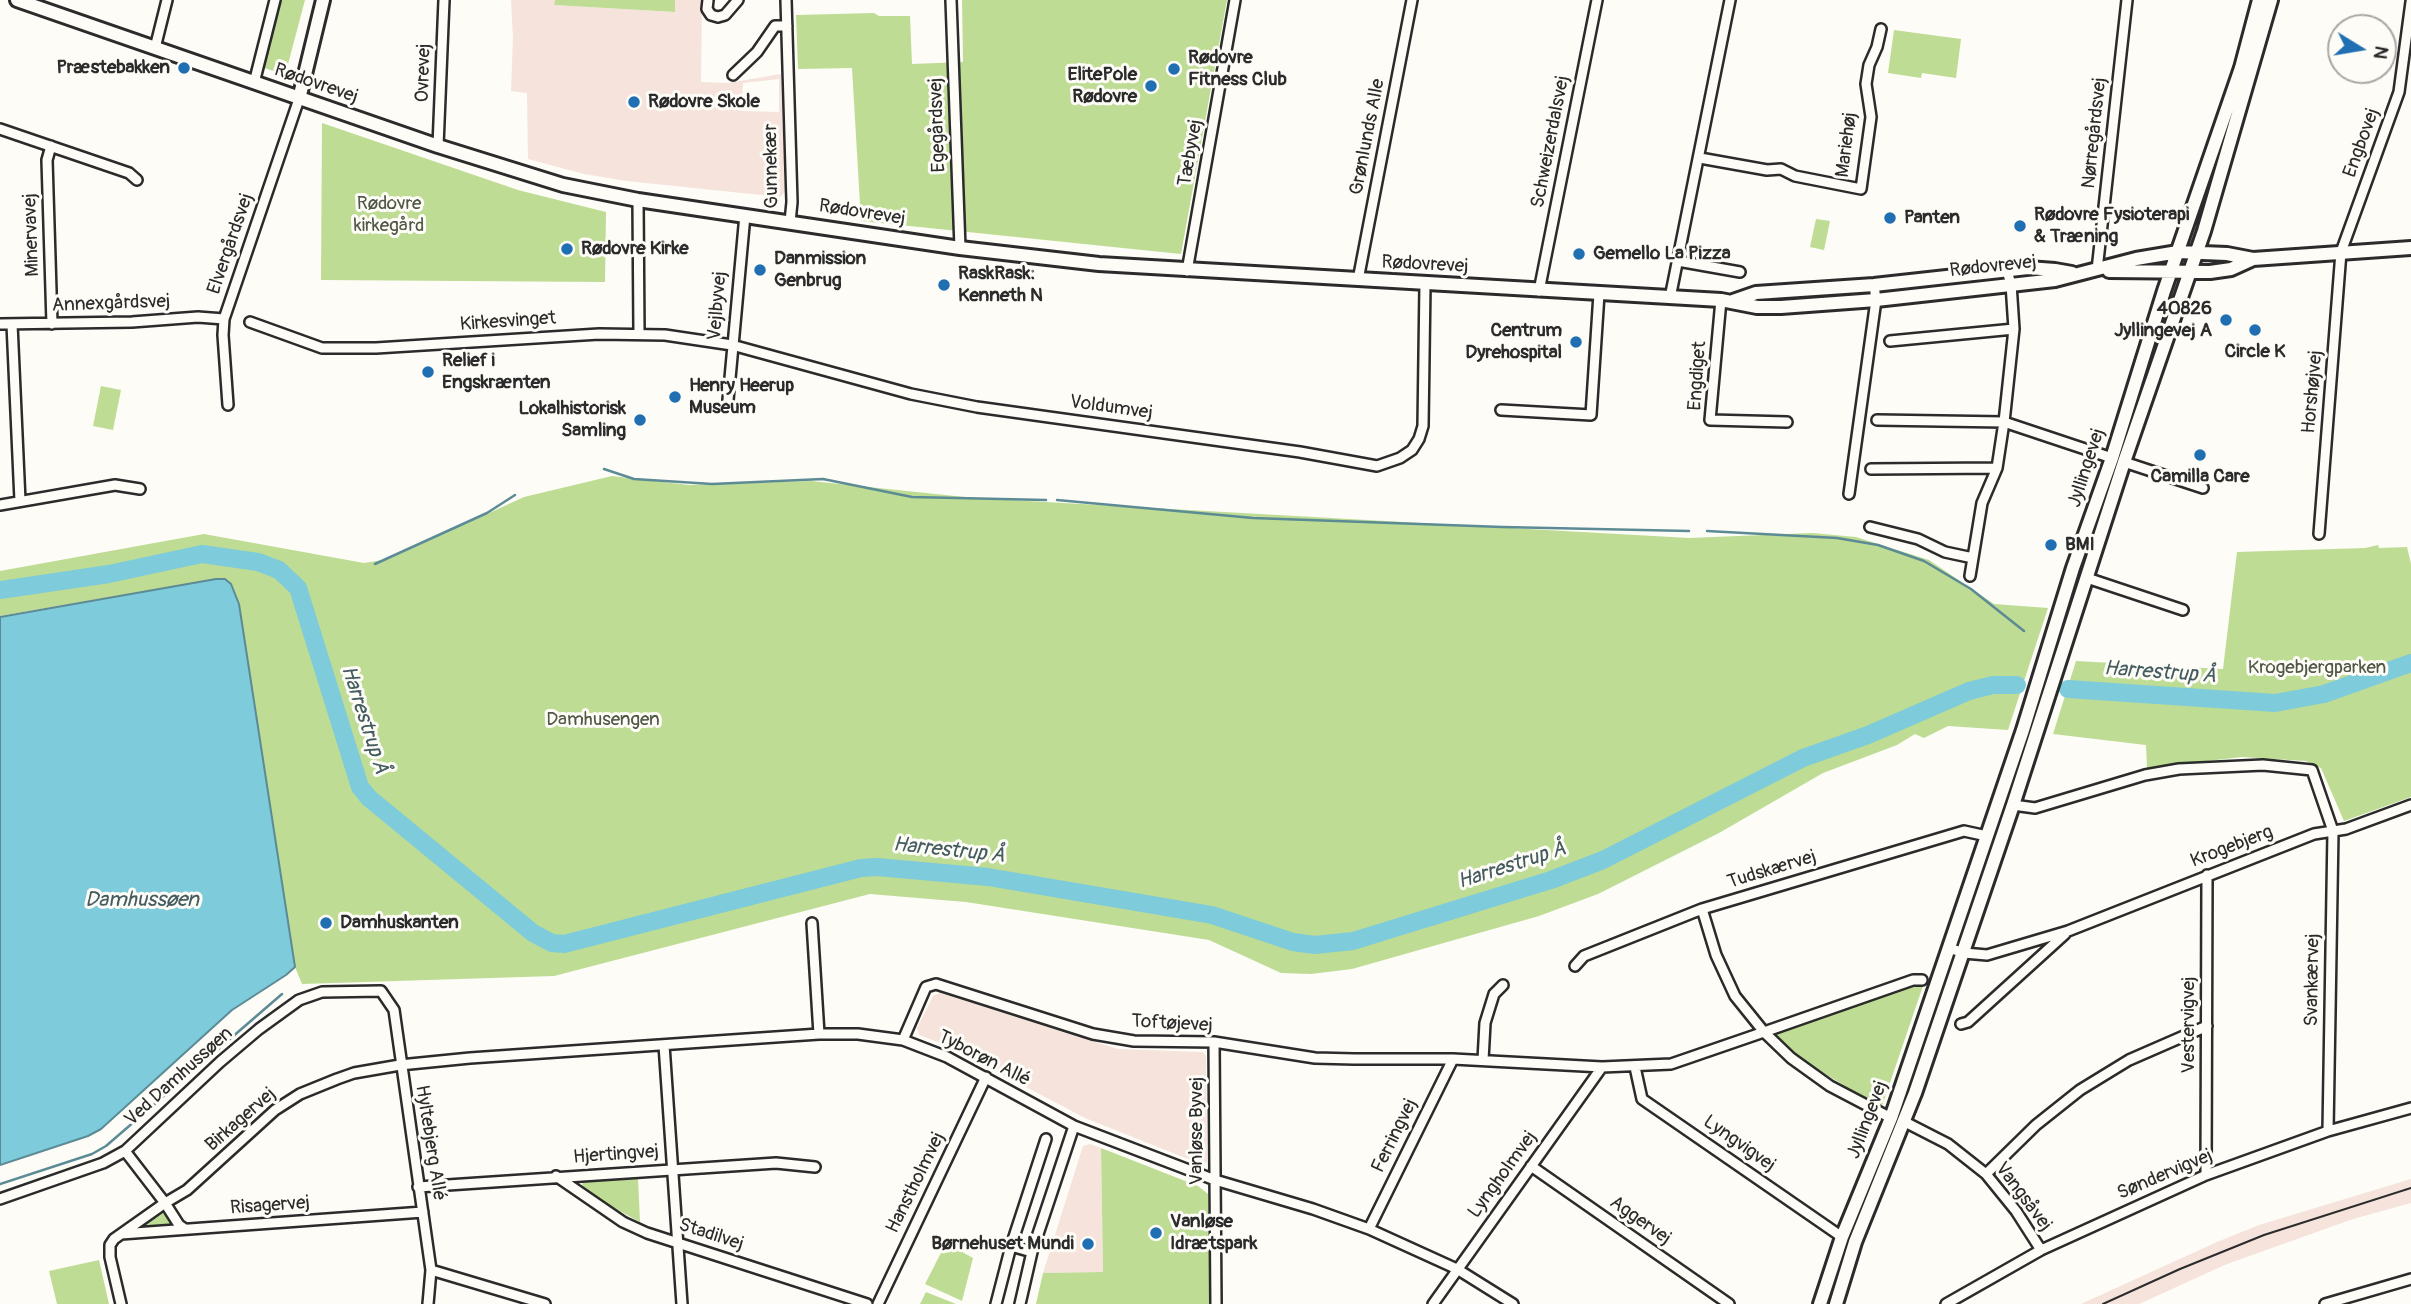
<!DOCTYPE html>
<html>
<head>
<meta charset="utf-8">
<style>
  body { margin:0 }
  #map { position:relative; width:2411px; height:1304px; overflow:hidden; background:#fdfcf7; font-family:Pangolin,sans-serif }
  canvas { display:block }
  .north { position:absolute; left:2327px; top:14px; width:70px; height:70px; box-sizing:border-box; background:#fdfcf7; border:2px solid #a9a8a5; border-radius:50%; rotate:101deg; font-size:19px; font-weight:700; line-height:28px; text-align:center; color:#2b2b2b }
  .north::after { content:''; display:block; margin:auto; width:24px; height:32px; background:#1f6fb2; clip-path:polygon(50% 0,100% 100%,50% 72%,0 100%) }
</style>
</head>
<body>
<div id="map">
<canvas width="2411" height="1304"></canvas>
<div class="north">N</div>
</div>
<script>
const context = document.querySelector('canvas').getContext('2d');
context.lineJoin = 'round';
function paint(path, color) { context.fillStyle = color; context.fill(path, 'evenodd'); }
const shape = rows => new Path2D(rows.map(r => 'M' + r).join(''));
function trace(path, color, width, dash) { context.strokeStyle = color; context.lineWidth = width; context.lineCap = dash ? 'butt' : 'round'; context.setLineDash(dash || []); context.stroke(path); }
function write(font, color, halo, rows, align = 'center') {
  context.font = font + ' Pangolin,sans-serif'; context.lineWidth = 6; context.setLineDash([]); context.textBaseline = 'middle'; context.strokeStyle = halo; context.fillStyle = color; for (const [text, x, y, turn = 0] of rows) {
    context.save(); context.translate(x, y); context.rotate((+turn || 0) * Math.PI / 180); context.textAlign = isNaN(turn) ? turn : align; if (halo) context.strokeText(text, 0, 0); context.fillText(text, 0, 0); context.restore();
  }
}
paint(shape([
  [511,0,555,0,554,5,675,12,675,0,702,0,701,82,728,83,781,74,785,192,780,197,627,181,584,174,528,159,527,93,511,91,513,38],
  [779,79,779,112,741,111,743,83],
  [940,993,1118,1049,1203,1052,1206,1056,1207,1162,1203,1165,1085,1118,946,1045,919,1035,917,1028,933,996],
  [1090,1144,1101,1148,1103,1272,1043,1273,1083,1146],
  [2411,1179,2411,1203,2353,1219,2227,1264,2139,1304,2081,1304,2217,1242,2259,1225]
]), '#f5e3dc');
paint(shape([
  [279,0,305,0,287,68,276,72,262,67],
  [555,0,675,0,675,12,554,5],
  [962,0,1227,0,1181,254,861,221,852,68,798,69,796,15,874,13,879,16,910,16,912,64,963,62],
  [1894,30,1961,39,1956,78,1922,73,1921,78,1888,73],
  [322,123,518,190,606,212,605,282,321,280],
  [1816,219,1830,221,1824,250,1810,247],
  [1840,292,1835,301,1763,304,1747,298],
  [101,386,121,390,113,430,93,426],
  [612,476,689,485,811,481,974,498,1689,538,1812,533,1856,537,1929,560,1994,604,2048,608,2008,730,1948,726,1924,738,1915,734,1897,745,1823,773,1719,833,1598,894,1539,916,1352,969,1311,974,1281,973,1209,940,966,902,870,894,554,976,302,984,295,967,239,604,225,579,216,579,0,616,0,571,204,534,364,563,389,559,524,497],
  [2378,545,2379,548,2407,547,2411,564,2411,797,2344,821,2321,768,2306,761,2242,757,2147,768,2146,745,2053,734,2076,661,2223,669,2237,552,2365,548],
  [1912,982,1924,983,1881,1109,1794,1054,1775,1034],
  [1101,1148,1198,1186,1208,1194,1210,1304,1036,1304,1043,1273,1103,1272],
  [638,1178,640,1222,607,1204,582,1186,583,1182],
  [165,1212,172,1222,170,1226,145,1227,145,1224],
  [946,1243,973,1258,962,1301,925,1284],
  [99,1260,109,1304,57,1304,49,1271],
  [926,1292,956,1304,920,1304]
]), '#bedc94');
const water = shape([
  [216,579,225,579,231,584,239,604,295,967,286,975,232,1010,101,1129,88,1136,0,1165,0,617,216,579]
]);
paint(water, '#7dcbdb');
trace(water, '#5c8b95', 2);
trace(shape([
  [604,469,634,479,712,484,823,479,912,497,1046,500],
  [1057,500,1253,518,1502,527,1689,531],
  [1707,531,1837,538,1878,545,1924,561,1971,589,2024,631],
  [375,564,487,513,515,495],
  [0,1184,92,1154,106,1146,282,994]
]), '#5c8b95', 2.5);
trace(shape([
  [0,590,109,574,202,554,258,562,279,570,298,588,360,787,369,798,533,933,552,943,564,944,861,868,877,867,988,877,1212,915,1293,942,1315,945,1353,941,1551,880,1603,860,1803,758,1868,735,1969,691,1993,685,2017,685],
  [2068,689,2275,703,2324,694,2411,663]
]), '#7dcbdb', 18);
const street = shape([
  [708,0,707,9,711,15,718,17,725,15,738,0],
  [786,0,792,202,790,222],
  [951,0,960,248],
  [155,48,167,0],
  [733,75,757,52,775,26,787,26],
  [254,83,275,0],
  [0,129,129,173,137,180],
  [51,146,47,160,52,324],
  [438,146,444,0],
  [1700,158,1767,170,1781,169,1795,176,1861,189,1871,117,1866,84,1869,65,1877,47,1881,29],
  [638,200,639,334],
  [1678,261,1740,272],
  [2097,270,2127,0],
  [1187,271,1235,0],
  [1358,280,1412,0],
  [1539,291,1597,0],
  [1670,298,1730,0],
  [1721,300,1710,420,1787,422],
  [250,322,322,348,376,348,599,334,665,335,732,345,911,394,977,407,1300,452,1377,466,1400,458,1412,450,1419,439,1423,426,1425,284],
  [0,324,132,322,198,317,224,319],
  [12,324,20,501],
  [1890,341,2014,329],
  [728,400,745,215],
  [228,405,223,335,224,319,299,99],
  [1501,410,1591,415,1599,294],
  [1877,420,2004,422,2112,458],
  [2124,462,2203,488],
  [1871,469,1997,468],
  [1849,494,1876,300,1874,285],
  [0,505,115,485,140,489],
  [1870,527,1918,539,1945,552,1973,558],
  [2319,534,2341,252,2399,92,2411,2],
  [1970,576,1982,503,1997,468,2004,422,2014,329,2011,284,2007,271],
  [2087,578,2183,610],
  [2013,805,2035,808,2145,775,2179,769,2263,765,2312,770,2333,831,2328,1131],
  [812,923,819,1034],
  [1949,948,1964,953,1987,955,2068,931,2314,834,2346,829,2411,805],
  [1575,966,1584,956,1702,909,1964,831,1987,836],
  [1961,1024,1968,1022,2065,934],
  [903,1040,926,987,936,984,1093,1034,1134,1041,1214,1042,1315,1058,1354,1059,1453,1059,1602,1067,1671,1064,1764,1032,1735,996,1716,955,1702,909],
  [1214,1042,1216,1304],
  [664,1045,682,1304],
  [1483,1060,1485,1023,1494,994,1503,985],
  [1635,1067,1642,1099,1842,1237],
  [1891,1118,1830,1086,1791,1058,1764,1032,1913,980,1922,980],
  [1905,1122,1948,1144,1986,1174,2016,1211,2041,1250],
  [125,1151,165,1203,179,1225,185,1229],
  [1531,1166,1729,1304],
  [1986,1174,2036,1125,2080,1090,2129,1060,2207,1026],
  [2206,1175,2207,875],
  [556,1176,623,1222,647,1233,867,1304],
  [418,1187,776,1163,815,1167],
  [0,1199,103,1163,125,1151,220,1062,259,1029,299,1000,322,992,381,991,394,1010,431,1270,428,1304],
  [1369,1229,1453,1059],
  [121,1234,423,1212],
  [1011,1246,1032,1252],
  [431,1270,545,1304],
  [121,1304,110,1257,110,1245,114,1239,165,1203,187,1190,275,1110,300,1094,337,1079,354,1073,400,1065,470,1058,819,1034,858,1034,903,1040,947,1057,1074,1126,1215,1180,1313,1209,1369,1229,1457,1269,1513,1304],
  [878,1304,986,1077],
  [996,1304,1011,1246,1046,1139],
  [1020,1304,1032,1252,1074,1126],
  [1433,1304,1602,1067],
  [1946,1304,2041,1250,2206,1175,2328,1131,2411,1108],
  [2325,1304,2411,1279]
]);
const secondary = shape([
  [17,0,438,146,563,185,638,200,960,248,1099,264,1721,300,1757,307,1781,307,1876,300,2055,280,2136,259,2178,252,2227,254,2253,259,2411,248],
  [299,99,323,0],
  [2109,271,2210,272,2231,269,2253,259],
  [1733,301,1756,293,1874,285,2028,268,2055,270,2072,273],
  [1820,1304,1842,1237,1891,1118,2023,730,2073,568,2112,458,2164,291,2241,68,2259,0],
  [1836,1304,1855,1242,1915,1093,2013,805,2124,462,2204,231,2271,0]
]);
trace(street, '#2b2b2b', 14);
trace(secondary, '#2b2b2b', 18);
trace(street, '#fdfcf7', 9);
trace(secondary, '#fdfcf7', 12);
trace(shape([
  [2103,1304,2180,1269,2264,1235,2411,1188]
]), '#2b2b2b', 2);
for (const [x, y, r, color] of [
  [184,68,7,"#1f6fb2"],
  [1174,69,7,"#1f6fb2"],
  [1151,86,7,"#1f6fb2"],
  [634,102,7,"#1f6fb2"],
  [1890,218,7,"#1f6fb2"],
  [2020,226,7,"#1f6fb2"],
  [567,249,7,"#1f6fb2"],
  [1579,254,7,"#1f6fb2"],
  [760,270,7,"#1f6fb2"],
  [944,285,7,"#1f6fb2"],
  [2226,320,7,"#1f6fb2"],
  [2255,330,7,"#1f6fb2"],
  [1576,342,7,"#1f6fb2"],
  [428,372,7,"#1f6fb2"],
  [675,397,7,"#1f6fb2"],
  [640,420,7,"#1f6fb2"],
  [2200,455,7,"#1f6fb2"],
  [2051,545,7,"#1f6fb2"],
  [326,923,7,"#1f6fb2"],
  [1156,1233,7,"#1f6fb2"],
  [1088,1244,7,"#1f6fb2"]
]) { const dot = new Path2D(); dot.arc(x, y, r, 0, 2 * Math.PI); context.fillStyle = color; context.fill(dot); trace(dot, '#fdfcf7', 2.5); }
write('bold 19px', '#2b2b2b', '#fdfcf7', [
  ["Rødovre",1188,58],
  ["Fitness Club",1188,80],
  ["Præstebakken",170,68,"right"],
  ["ElitePole",1137,75,"right"],
  ["Rødovre",1137,97,"right"],
  ["Rødovre Skole",648,102],
  ["Rødovre Fysioterapi",2034,215],
  ["& Træning",2034,237],
  ["Panten",1904,218],
  ["Rødovre Kirke",581,249],
  ["Gemello La Pizza",1593,254],
  ["Danmission",774,259],
  ["Genbrug",774,281],
  ["RaskRask:",958,274],
  ["Kenneth N",958,296],
  ["40826",2212,309,"right"],
  ["Jyllingevej A",2212,331,"right"],
  ["Centrum",1562,331,"right"],
  ["Dyrehospital",1562,353,"right"],
  ["Circle K",2255,352,"center"],
  ["Relief i",442,361],
  ["Engskrænten",442,383],
  ["Henry Heerup",689,386],
  ["Museum",689,408],
  ["Lokalhistorisk",626,409,"right"],
  ["Samling",626,431,"right"],
  ["Camilla Care",2200,477,"center"],
  ["BMI",2065,545],
  ["Damhuskanten",340,923],
  ["Vanløse",1170,1222],
  ["Idrætspark",1170,1244],
  ["Børnehuset Mundi",1074,1244,"right"]
], 'left');
write('19px', '#2b2b2b', '#fdfcf7', [
  ["Ovrevej",424,73,-88],
  ["Rødovrevej",316,84,19],
  ["Egegårdsvej",938,125,-92],
  ["Nørregårdsvej",2095,133,-84],
  ["Grønlunds Alle",1368,137,-79],
  ["Schweizerdalsvej",1551,142,-79],
  ["Engbovej",2362,143,-70],
  ["Mariehøj",1847,145,-83],
  ["Tæbyvej",1191,153,-80],
  ["Gunnekær",772,166,-91],
  ["Rødovrevej",862,213,9],
  ["Minervavej",32,235,-92],
  ["Elvergårdsvej",231,244,-71],
  ["Rødovrevej",1425,265,3],
  ["Rødovrevej",1993,267,-6],
  ["Annexgårdsvej",111,304,-2],
  ["Vejlbyvej",718,306,-85],
  ["Kirkesvinget",508,322,-4],
  ["Engdiget",1698,376,-86],
  ["Horshøjvej",2313,392,-85],
  ["Voldumvej",1111,408,8],
  ["Jyllingevej",2087,468,-72],
  ["Krogebjerg",2232,847,-21],
  ["Tudskærvej",1772,870,-17],
  ["Svankærvej",2313,980,-89],
  ["Toftøjevej",1172,1024,3],
  ["Vestervigvej",2189,1025,-90],
  ["Tyborøn Allé",984,1059,27],
  ["Ved Damhussøen",179,1077,-42],
  ["Birkagervej",241,1120,-41],
  ["Jyllingevej",1868,1120,-69],
  ["Vanløse Byvej",1197,1131,-90],
  ["Ferringvej",1395,1136,-64],
  ["Hyltebjerg Allé",430,1143,81],
  ["Lyngvigvej",1739,1144,35],
  ["Hjertingvej",616,1155,-4],
  ["Lyngholmvej",1503,1175,-54],
  ["Søndervigvej",2165,1175,-23],
  ["Hanstholmvej",916,1183,-64],
  ["Vangsåvej",2023,1197,53],
  ["Risagervej",270,1206,-4],
  ["Aggervej",1640,1221,35],
  ["Stadilvej",711,1235,18]
]);
write('19px', '#505745', '#fdfcf7', [
  ["Rødovre",389,204],
  ["kirkegård",389,226],
  ["Krogebjergparken",2317,668],
  ["Damhusengen",603,720]
]);
write('italic 21px', '#445b60', '#fdfcf7', [
  ["Harrestrup Å",2160,673,4],
  ["Harrestrup Å",364,720,72],
  ["Harrestrup Å",949,851,6],
  ["Harrestrup Å",1512,866,-18],
  ["Damhussøen",142,901]
]);
</script>
</body>
</html>
